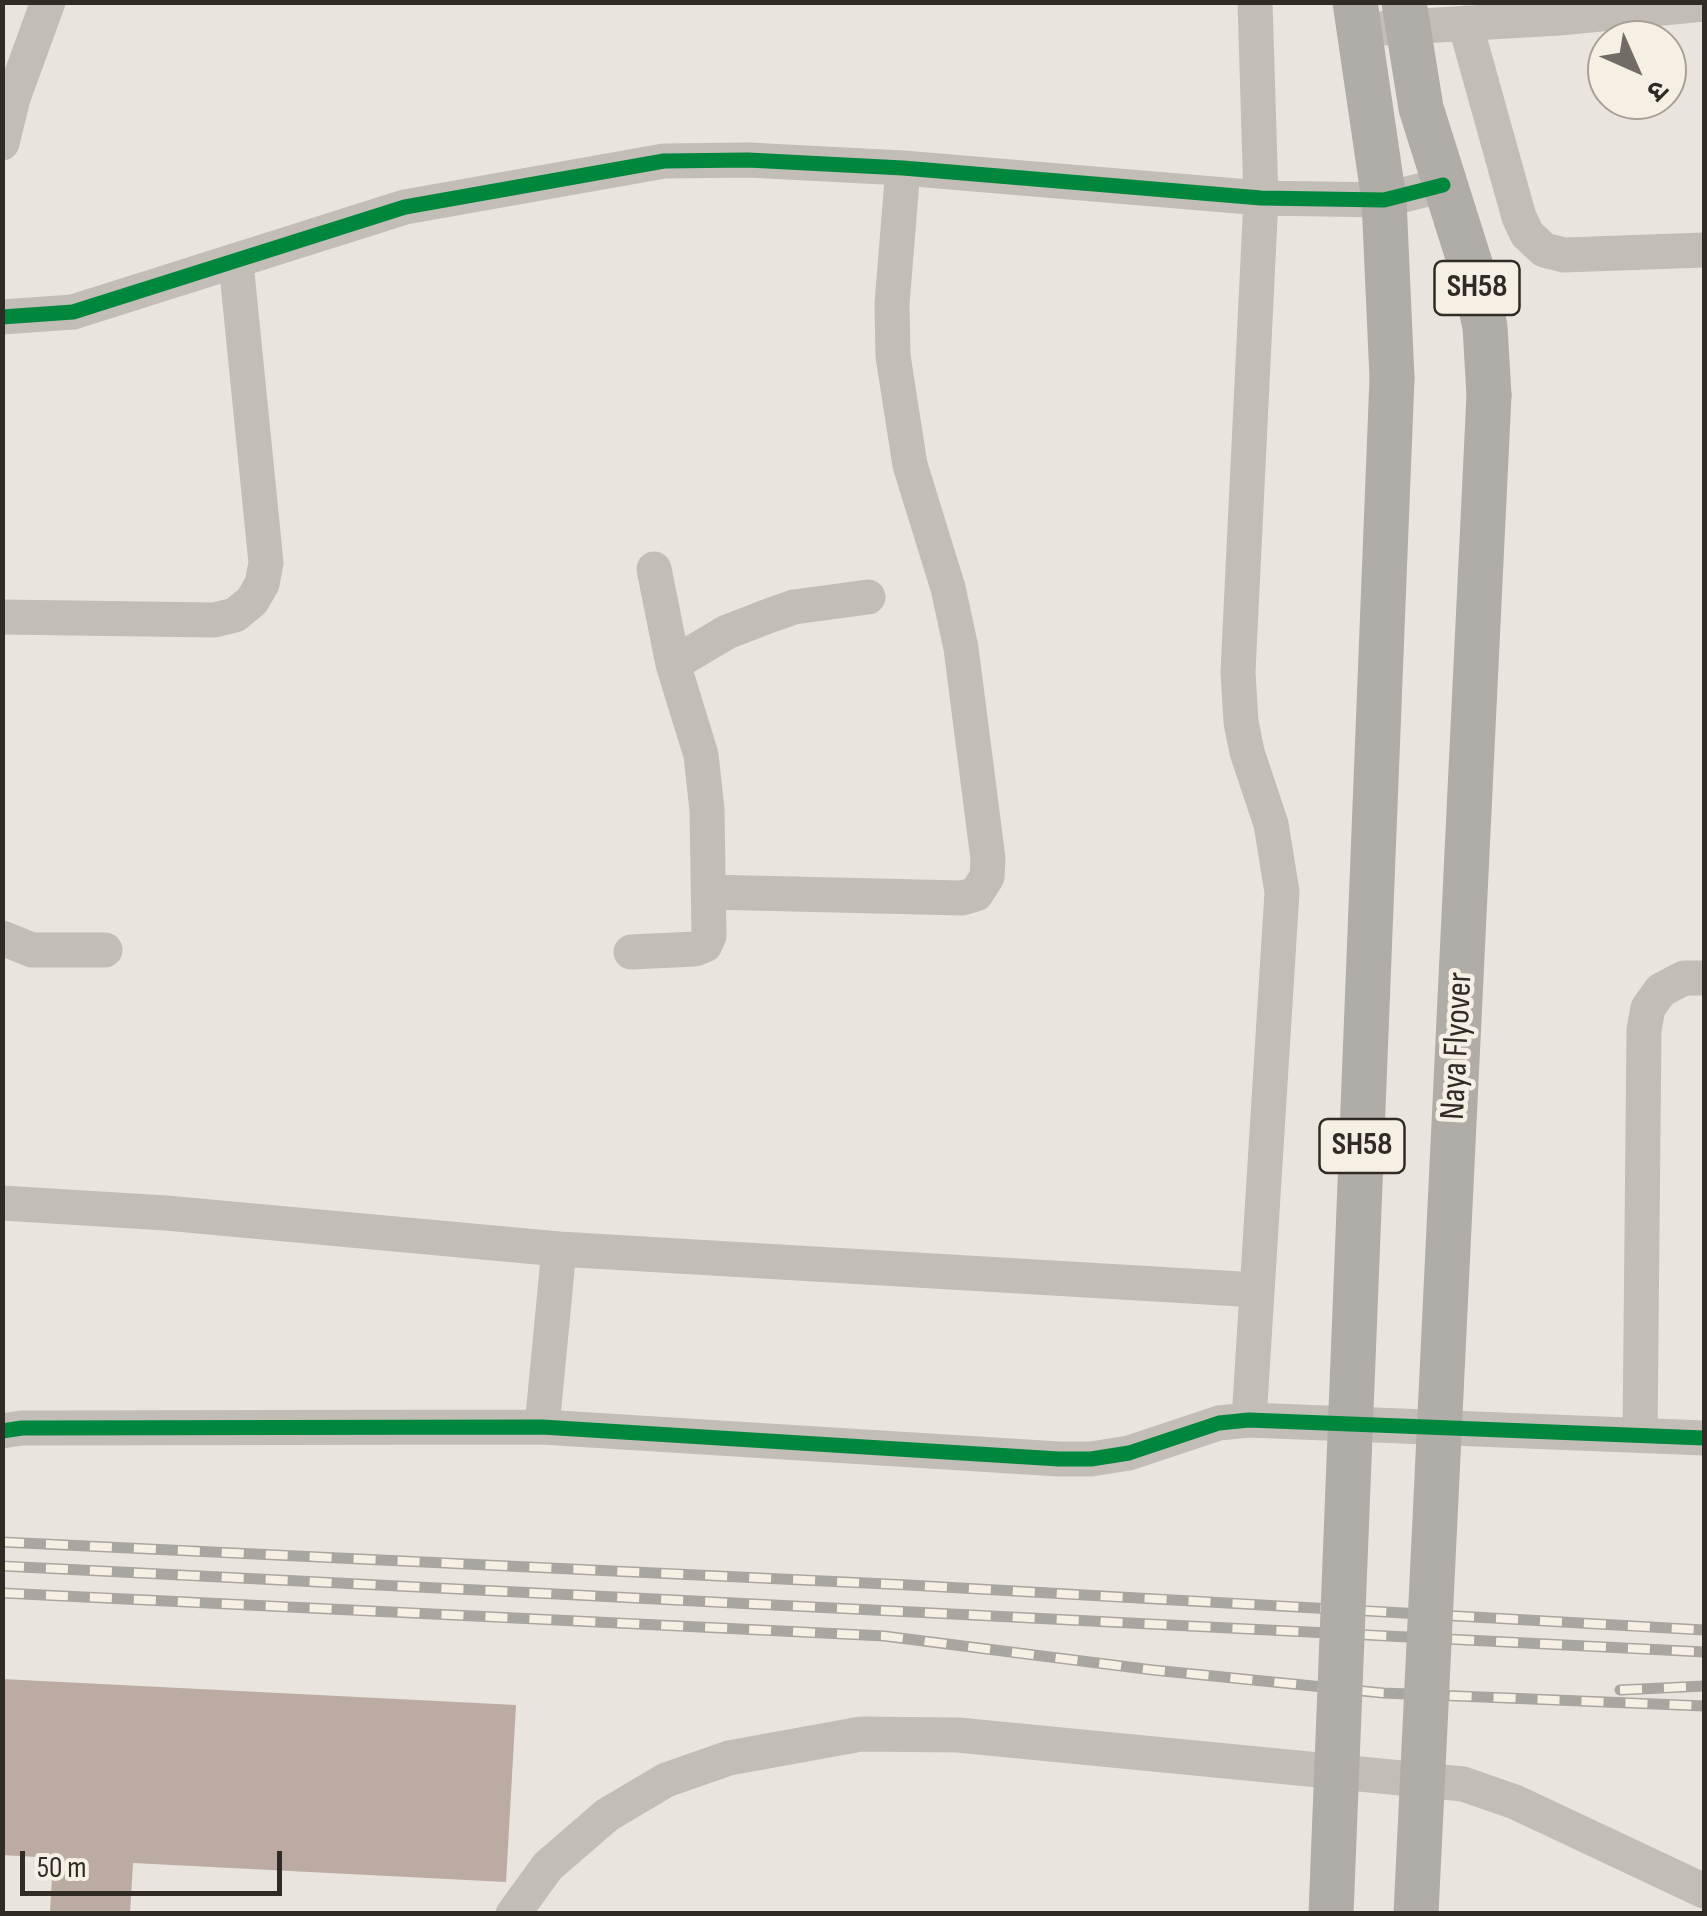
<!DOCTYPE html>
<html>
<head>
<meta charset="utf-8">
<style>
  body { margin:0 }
  #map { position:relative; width:1707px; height:1916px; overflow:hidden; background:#e9e5de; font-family:"Sofia Sans Condensed","Noto Sans Devanagari",sans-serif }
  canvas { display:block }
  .frame { position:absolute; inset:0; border:5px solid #312b26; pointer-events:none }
  .north { position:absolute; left:1587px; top:20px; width:100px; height:100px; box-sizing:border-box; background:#f6f0e4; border:2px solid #a7a198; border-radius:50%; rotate:135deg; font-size:28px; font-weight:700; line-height:40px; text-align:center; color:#312b26 }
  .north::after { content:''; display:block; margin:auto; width:35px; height:45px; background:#716c66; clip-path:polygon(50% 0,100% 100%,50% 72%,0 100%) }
  .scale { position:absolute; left:20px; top:1851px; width:262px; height:45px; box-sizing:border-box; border:5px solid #312b26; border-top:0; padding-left:12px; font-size:30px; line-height:35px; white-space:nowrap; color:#312b26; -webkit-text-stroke:8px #f6f0e4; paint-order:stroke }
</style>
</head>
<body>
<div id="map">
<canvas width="1707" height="1916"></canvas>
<div class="frame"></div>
<div class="north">उ</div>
<div class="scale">50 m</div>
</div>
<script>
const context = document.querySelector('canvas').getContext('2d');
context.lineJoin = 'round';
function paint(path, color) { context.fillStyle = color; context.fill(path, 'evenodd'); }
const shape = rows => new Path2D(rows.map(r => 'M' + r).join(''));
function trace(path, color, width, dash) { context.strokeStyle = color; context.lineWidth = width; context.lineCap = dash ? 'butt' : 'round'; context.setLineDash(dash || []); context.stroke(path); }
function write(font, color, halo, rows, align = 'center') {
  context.font = font + ' "Sofia Sans Condensed",sans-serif'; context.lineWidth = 9; context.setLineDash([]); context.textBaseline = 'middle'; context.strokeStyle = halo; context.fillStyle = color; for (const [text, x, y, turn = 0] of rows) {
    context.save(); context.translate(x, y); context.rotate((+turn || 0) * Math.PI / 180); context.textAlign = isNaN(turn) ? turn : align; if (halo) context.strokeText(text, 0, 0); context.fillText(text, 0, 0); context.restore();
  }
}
paint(shape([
  [2,1679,516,1705,506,1882,133,1863,130,1914,50,1912,53,1858,2,1855]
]), '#bbaba2');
trace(shape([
  [1465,23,1519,217,1527,234,1544,250,1564,255,1704,250],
  [1386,28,1559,18,1704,4],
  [2,143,13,98,48,2],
  [2,317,73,312,405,207,664,161,748,160,903,168,1261,198,1384,200,1443,185],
  [2,617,214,620,235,615,252,601,262,584,266,563,236,263],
  [673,664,727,632,771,615,794,607,868,597],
  [709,892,962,898,976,894,987,877,988,859,961,648,948,588,910,465,893,356,892,304,903,168],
  [2,938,32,950,105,950],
  [631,952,695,949,705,945,709,936,707,810,701,755,673,664,654,569],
  [2,1203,166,1213,559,1249,1257,1290],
  [1249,1420,1282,892,1271,824,1247,752,1241,722,1238,672,1261,198,1255,2],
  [542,1427,559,1249],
  [2,1431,22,1428,542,1427,1059,1459,1091,1459,1129,1453,1219,1423,1249,1420,1704,1438],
  [1640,1434,1644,1030,1648,1008,1661,990,1684,978,1704,978],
  [513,1914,548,1866,607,1815,666,1780,729,1758,861,1734,958,1735,1463,1784,1515,1802,1704,1891]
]), '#c2bdb7', 35);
trace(shape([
  [1355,2,1384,200,1392,378],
  [1404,2,1421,108,1474,276,1485,327,1489,395]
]), '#b0aca7', 45);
const rail = shape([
  [2,1542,908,1585,1704,1630],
  [2,1566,1704,1652],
  [2,1593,884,1636,1153,1670,1383,1693,1704,1706],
  [1620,1690,1704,1686]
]);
trace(rail, '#a9a5a1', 11);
trace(rail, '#f6f0e4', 8, [22]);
trace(shape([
  [1331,1914,1392,378],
  [1416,1914,1489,395]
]), '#b0aca7', 45);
trace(shape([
  [2,317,73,312,405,207,664,161,748,160,903,168,1261,198,1384,200,1443,185],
  [2,1431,22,1428,542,1427,1059,1459,1091,1459,1129,1453,1219,1423,1249,1420,1704,1438]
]), '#00873e', 15);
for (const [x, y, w] of [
  [1477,288,85],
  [1362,1146,85]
]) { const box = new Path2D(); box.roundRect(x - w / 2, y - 27, w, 54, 8); context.fillStyle = '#f6f0e4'; context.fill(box); trace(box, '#312b26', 2.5); }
write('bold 32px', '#312b26', null, [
  ["SH58",1477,288],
  ["SH58",1362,1146]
]);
write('35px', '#312b26', '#f6f0e4', [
  ["Naya Flyover",1458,1046,-87]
]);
</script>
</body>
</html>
